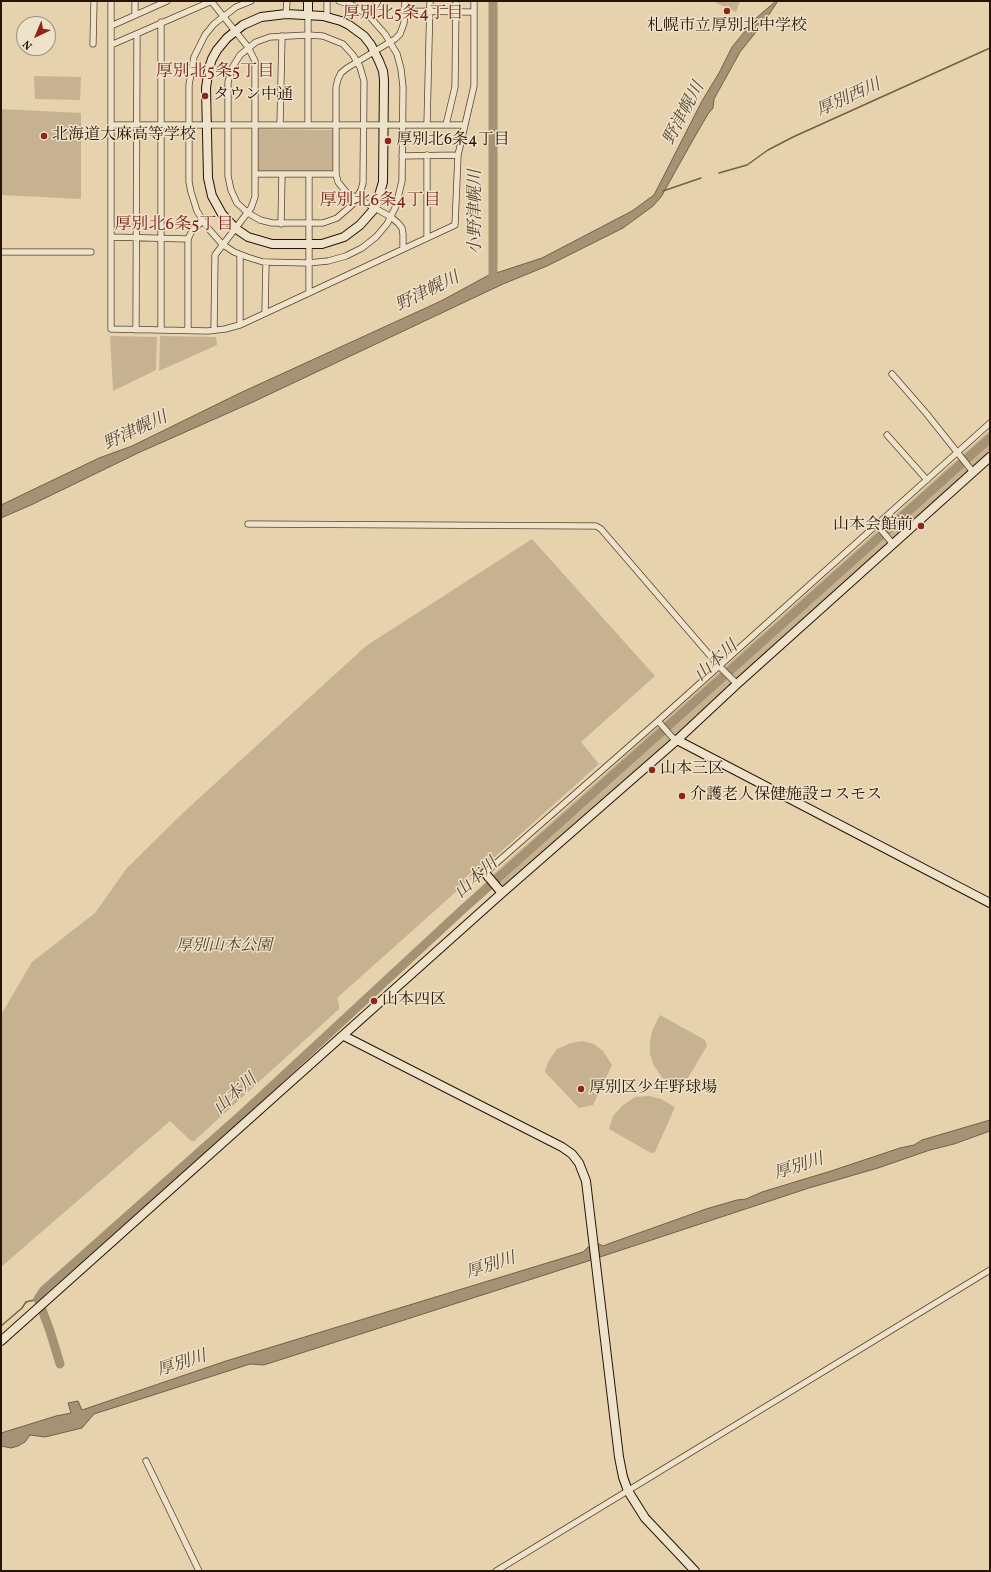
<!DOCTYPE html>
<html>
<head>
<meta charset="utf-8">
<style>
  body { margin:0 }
  #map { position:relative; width:991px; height:1572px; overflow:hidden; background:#e6d2ad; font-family:Vollkorn,serif }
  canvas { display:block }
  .frame { position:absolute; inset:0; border:2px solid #271302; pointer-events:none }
  .north { position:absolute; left:16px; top:16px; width:40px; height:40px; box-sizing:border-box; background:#efe2ca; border:1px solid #9f8f7a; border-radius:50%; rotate:224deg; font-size:11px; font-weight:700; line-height:16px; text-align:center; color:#271302 }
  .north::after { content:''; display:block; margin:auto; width:14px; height:18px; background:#8f2418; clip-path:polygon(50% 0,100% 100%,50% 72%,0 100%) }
</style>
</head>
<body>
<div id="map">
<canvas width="991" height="1572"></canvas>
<div class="frame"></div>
<div class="north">N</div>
</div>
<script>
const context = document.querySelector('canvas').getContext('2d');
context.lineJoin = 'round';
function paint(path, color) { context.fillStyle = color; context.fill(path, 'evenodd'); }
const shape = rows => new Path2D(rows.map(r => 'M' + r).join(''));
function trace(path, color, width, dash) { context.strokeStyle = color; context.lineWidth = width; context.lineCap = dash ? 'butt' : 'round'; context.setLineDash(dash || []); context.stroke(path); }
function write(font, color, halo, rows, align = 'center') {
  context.font = font + ' Vollkorn,"Noto Serif JP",serif'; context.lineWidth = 3; context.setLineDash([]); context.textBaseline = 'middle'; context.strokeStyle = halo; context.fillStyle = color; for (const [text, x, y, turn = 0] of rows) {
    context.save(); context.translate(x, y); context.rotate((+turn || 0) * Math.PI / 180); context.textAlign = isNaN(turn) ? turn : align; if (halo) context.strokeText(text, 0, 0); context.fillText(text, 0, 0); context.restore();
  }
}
paint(shape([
  [712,1,740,1,736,12],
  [34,76,81,77,80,100,35,99],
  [1,109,81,113,81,199,1,195],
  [258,129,334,130,334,172,258,172],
  [342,191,351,198,344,206,336,197],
  [110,336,157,337,156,370,113,391],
  [160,336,216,337,217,345,159,371],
  [990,430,990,452,504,891,491,876],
  [532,539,655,676,581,742,599,764,337,998,339,1004,339,1009,194,1141,191,1141,170,1121,1,1267,1,1015,32,962,95,913,127,868,185,811,366,646],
  [660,1015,705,1040,707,1046,680,1091,669,1084,661,1076,654,1066,650,1054,650,1042,652,1031],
  [582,1041,594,1044,603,1051,612,1065,593,1105,579,1108,545,1072,548,1062,557,1049,571,1043],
  [649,1096,661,1099,675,1107,655,1152,651,1153,609,1129,613,1116,622,1106,635,1097]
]), '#c6b290');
const water = shape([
  [776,1,778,1,764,22,740,52,714,99,713,108,708,114,694,138,661,197,653,206,623,228,547,266,503,284,253,402,138,453,31,505,1,518,1,505,99,458,132,446,240,393,441,301,487,276,542,258,632,211,654,195,702,101,719,73,732,47,755,19,776,1],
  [990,1120,990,1131,954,1144,930,1150,878,1168,809,1188,585,1262,264,1365,250,1364,94,1414,82,1428,45,1437,30,1435,25,1442,18,1446,11,1448,1,1446,1,1433,56,1416,71,1413,68,1403,78,1401,82,1410,226,1361,583,1252,588,1247,599,1244,603,1246,608,1244,706,1209,737,1200,746,1199,762,1192,831,1171,900,1148,914,1145,922,1140,990,1120]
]);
paint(water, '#a59173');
trace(water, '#735f46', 1);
trace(shape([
  [719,173,747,165,768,150,793,137,990,48],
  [663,191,701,178],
  [1,1326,22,1308,26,1302,38,1299]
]), '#735f46', 1.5);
trace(shape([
  [493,279,493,1],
  [60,1364,50,1331,38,1299,44,1290,241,1115,461,911,990,438]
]), '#a59173', 9);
const street = shape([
  [111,1,111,329,208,331,225,329,240,325,455,225,458,155,474,86,474,1],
  [211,1,248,47,255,61,255,197,251,208,215,255,214,330],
  [251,1,236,7,214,24,205,35,194,57,189,85,189,182,191,192,197,211,207,227,222,244,234,252,247,257,263,262,308,263,328,261,346,256,362,248,376,237,387,224,396,206,402,181,403,87,401,69,397,54,385,34,369,16,352,5,339,1],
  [327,1,327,17],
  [405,11,474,12],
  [286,14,287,1],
  [135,15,135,1],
  [369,16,378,1],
  [161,22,161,330],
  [111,26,167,1],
  [308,35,323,36,343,44,353,55,360,67,364,81,363,183,361,190,353,204,337,218,323,223,272,223,260,220,248,213,237,203,231,190,228,176,228,82,232,68,240,55,256,42,270,37,308,35],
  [93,44,94,1],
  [111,45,212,1],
  [111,125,465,125],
  [280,125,282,36],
  [308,125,308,14],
  [427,125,430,1],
  [446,125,455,87,456,1],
  [402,156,458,155],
  [255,174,336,174],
  [281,224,282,174],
  [111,237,188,239],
  [427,238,427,155],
  [403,249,403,234,402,228,398,223,391,217,346,192,338,182,336,174,336,87,338,79,341,73,347,68,395,39,400,34,404,23,405,1],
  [1,252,91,252],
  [309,293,309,174],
  [265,313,266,262],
  [240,325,240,255],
  [136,330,137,34],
  [188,330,188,239,193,229,203,221],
  [892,374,926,413,973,472],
  [887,435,927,480],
  [248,524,596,526,601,529,719,666,737,684],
  [877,525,893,544],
  [658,721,672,737,677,740],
  [485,873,658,721,990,423],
  [146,1461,199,1571],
  [496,1571,990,1270]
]);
const secondary = shape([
  [308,1,308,14],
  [286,14,323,16,341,21,349,25,364,36,371,45,379,61,383,71,384,80,383,182,378,199,375,208,360,225,344,237,322,244,272,244,248,237,235,228,222,214,212,196,208,178,206,88,209,68,212,59,217,50,227,38,243,25,261,17,286,14],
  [677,740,990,903],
  [485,873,502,893],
  [344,1036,562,1147,572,1154,579,1163,586,1181,619,1457,623,1477,628,1491,645,1518,695,1571],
  [1,1341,502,893,677,740,737,684,990,457]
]);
trace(street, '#57432d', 7);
trace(secondary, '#271302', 10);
trace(street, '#efe2ca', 5.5);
trace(secondary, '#efe2ca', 8);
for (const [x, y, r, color] of [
  [727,11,4,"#8f2418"],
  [205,96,4,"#8f2418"],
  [44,136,4,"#8f2418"],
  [388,141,4,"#8f2418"],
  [921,526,4,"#8f2418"],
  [652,770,4,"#8f2418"],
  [682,796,4,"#8f2418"],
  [374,1001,4,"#8f2418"],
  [581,1089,4,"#8f2418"]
]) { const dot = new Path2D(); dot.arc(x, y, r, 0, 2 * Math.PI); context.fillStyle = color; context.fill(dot); trace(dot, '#efe2ca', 1.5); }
write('16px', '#271302', '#efe2ca', [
  ["札幌市立厚別北中学校",727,27,"center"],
  ["タウン中通",213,96],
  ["北海道大麻高等学校",52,136],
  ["厚別北6条4丁目",396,141],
  ["山本会館前",913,526,"right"],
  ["山本三区",660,770],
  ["介護老人保健施設コスモス",690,796],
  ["山本四区",382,1001],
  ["厚別区少年野球場",589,1089]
], 'left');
write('italic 16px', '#57432d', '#efe2ca', [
  ["厚別山本公園",224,947]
]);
write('17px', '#7a1f14', '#efe2ca', [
  ["厚別北5条4丁目",403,15],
  ["厚別北5条5丁目",215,73],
  ["厚別北6条4丁目",380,202],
  ["厚別北6条5丁目",174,226]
]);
write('italic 17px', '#59452f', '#efe2ca', [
  ["厚別西川",849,99,-24],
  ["野津幌川",685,114,-62],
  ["小野津幌川",477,212,-90],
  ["野津幌川",428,293,-26],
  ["野津幌川",136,432,-25],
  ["山本川",717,662,-42],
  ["山本川",477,879,-42],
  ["山本川",236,1095,-42],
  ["厚別川",799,1168,-18],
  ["厚別川",491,1267,-18],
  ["厚別川",182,1365,-18]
]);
</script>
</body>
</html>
